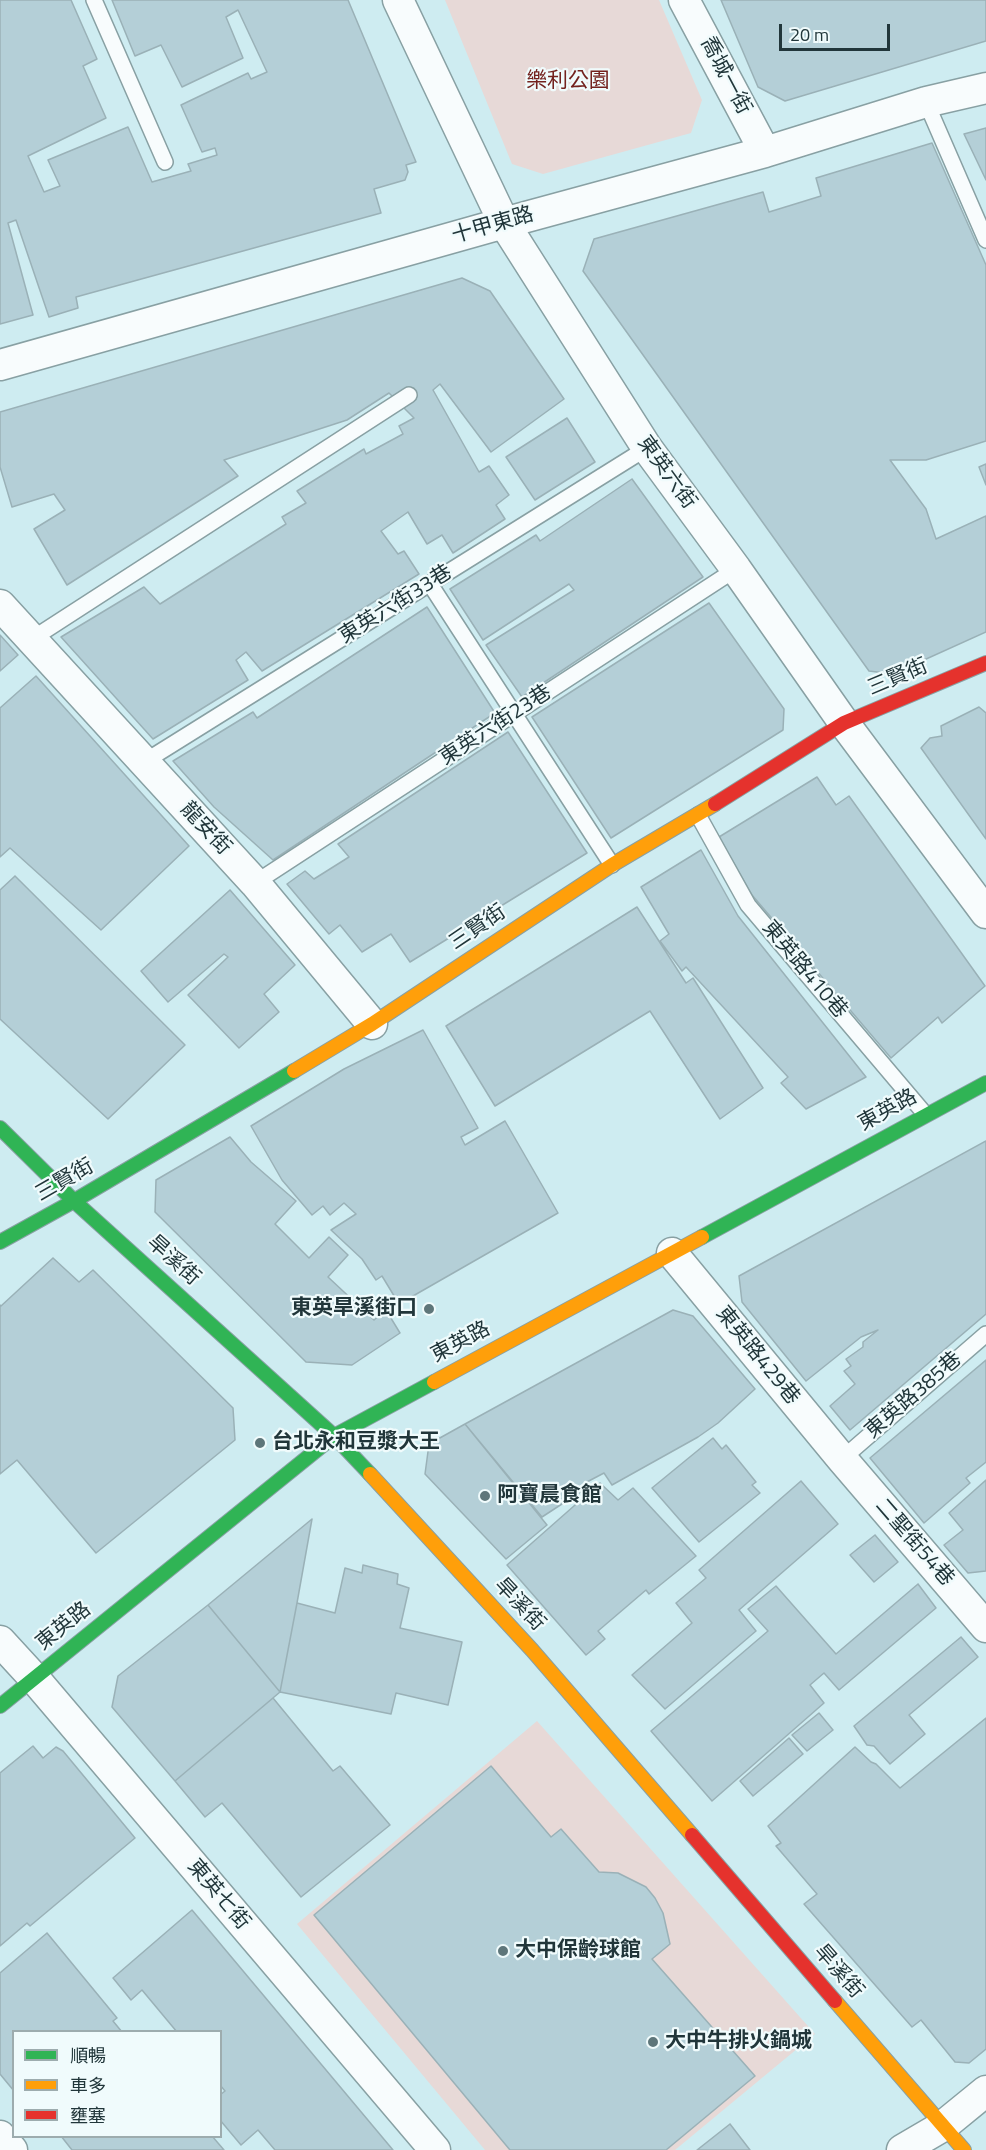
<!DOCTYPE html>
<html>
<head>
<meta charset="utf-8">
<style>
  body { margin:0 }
  #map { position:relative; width:986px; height:2150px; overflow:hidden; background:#ceecf1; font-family:"Titillium Web","Noto Sans TC",sans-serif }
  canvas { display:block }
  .legend { position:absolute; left:12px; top:2030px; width:210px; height:108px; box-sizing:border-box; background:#f0fbfc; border:2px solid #9dacae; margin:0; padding:8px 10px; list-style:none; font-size:18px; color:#21363a }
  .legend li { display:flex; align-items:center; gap:12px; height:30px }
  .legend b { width:30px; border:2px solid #9dacae }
  .scale { position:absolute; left:779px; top:24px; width:111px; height:27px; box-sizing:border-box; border:3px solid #21363a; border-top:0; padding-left:8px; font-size:18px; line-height:21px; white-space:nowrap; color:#21363a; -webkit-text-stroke:4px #f0fbfc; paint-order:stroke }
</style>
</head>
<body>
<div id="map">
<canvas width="986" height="2150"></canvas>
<ul class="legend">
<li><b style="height:8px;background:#30b455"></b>順暢</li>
<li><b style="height:8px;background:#ff9f0a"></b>車多</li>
<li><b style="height:8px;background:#e5322d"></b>壅塞</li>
</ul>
<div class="scale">20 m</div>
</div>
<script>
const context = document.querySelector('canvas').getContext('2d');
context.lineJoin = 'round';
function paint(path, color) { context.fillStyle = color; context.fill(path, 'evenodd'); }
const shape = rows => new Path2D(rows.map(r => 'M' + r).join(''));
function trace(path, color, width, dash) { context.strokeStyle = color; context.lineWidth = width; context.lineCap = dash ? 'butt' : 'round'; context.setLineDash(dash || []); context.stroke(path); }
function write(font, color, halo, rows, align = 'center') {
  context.font = font + ' "Titillium Web","Noto Sans TC",sans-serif'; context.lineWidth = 4.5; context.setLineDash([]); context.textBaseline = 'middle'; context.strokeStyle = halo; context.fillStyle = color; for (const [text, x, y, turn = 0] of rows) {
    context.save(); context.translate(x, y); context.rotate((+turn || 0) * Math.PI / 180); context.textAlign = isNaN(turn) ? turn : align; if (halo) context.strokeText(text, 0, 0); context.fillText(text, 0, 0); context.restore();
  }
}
paint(shape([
  [445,0,659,0,702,100,691,133,543,174,512,164],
  [537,1721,815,2034,675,2150,485,2150,297,1924]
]), '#e7d9d7');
const building = shape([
  [0,0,71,0,97,59,83,66,106,118,28,156,44,192,60,186,48,160,128,127,152,182,191,171,188,164,217,155,215,148,202,152,181,105,248,73,251,79,267,72,238,10,226,17,243,58,182,87,161,45,135,56,112,0,348,0,416,162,406,165,408,172,405,180,374,189,381,213,76,297,78,308,49,317,16,220,8,223,33,315,0,324,0,0],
  [721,0,986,0,986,41,785,101,758,87,721,0],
  [986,128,986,180,964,134,986,128],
  [932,143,986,265,986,441,926,460,890,460,926,509,936,539,986,516,986,632,893,674,869,671,583,271,594,239,763,192,769,212,821,196,816,178,932,143],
  [462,278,490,291,564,399,491,452,440,384,433,390,479,472,489,466,509,495,496,505,505,519,453,553,442,535,427,544,408,512,381,531,398,554,404,551,419,574,262,671,246,652,236,660,248,680,153,739,61,637,144,587,160,604,286,524,282,517,306,503,297,491,364,449,366,454,403,434,399,426,414,418,389,393,347,420,224,460,238,476,67,585,34,529,65,510,54,494,12,507,0,467,0,412,462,278],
  [567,418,595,462,535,500,506,457,567,418],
  [986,464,986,485,979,467,986,464],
  [632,479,703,577,522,697,486,645,574,590,569,584,483,640,450,589,536,535,540,541,632,479],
  [709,603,784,709,783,730,611,838,532,717,709,603],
  [427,607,495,713,273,860,214,807,173,761,253,712,257,718,427,607],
  [0,635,18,655,0,671,0,635],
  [36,676,189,846,101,930,10,848,0,857,0,708,36,676],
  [979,707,986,713,986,839,921,748,930,738,942,736,941,726,979,707],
  [508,732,587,853,410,962,391,934,362,952,340,925,329,934,287,884,305,871,314,879,349,857,338,844,508,732],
  [817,777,836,805,849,796,985,986,942,1023,938,1017,891,1058,752,895,719,837,817,777],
  [701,850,738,916,866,1077,806,1109,781,1083,788,1077,686,967,682,971,660,941,669,934,641,887,701,850],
  [15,876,185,1045,108,1119,0,1019,0,890,15,876],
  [230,890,295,965,264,994,279,1012,239,1048,188,995,228,957,224,954,168,1002,141,971,230,890],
  [637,907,686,983,693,978,763,1088,720,1119,650,1011,495,1106,446,1026,637,907],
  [423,1030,478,1128,461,1137,465,1145,505,1121,558,1213,399,1304,382,1276,376,1280,362,1259,331,1230,356,1214,344,1203,330,1215,323,1206,312,1215,282,1180,251,1126,344,1069,423,1030],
  [230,1137,251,1162,296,1201,275,1224,309,1258,329,1237,348,1255,328,1277,374,1320,386,1310,400,1333,352,1365,306,1362,155,1212,156,1180,230,1137],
  [986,1141,986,1314,850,1430,830,1406,855,1384,844,1371,851,1366,846,1359,863,1347,863,1342,878,1330,861,1337,806,1381,742,1302,739,1276,986,1141],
  [53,1258,79,1282,93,1270,233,1408,235,1440,96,1553,17,1460,0,1474,0,1305,1,1306,53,1258],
  [673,1310,693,1316,755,1389,718,1423,698,1437,612,1485,604,1473,585,1483,588,1487,542,1517,465,1424,673,1310],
  [986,1360,986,1462,966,1478,970,1483,924,1523,870,1458,986,1360],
  [465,1424,547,1525,506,1559,425,1474,429,1444,465,1424],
  [713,1438,722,1449,726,1445,756,1482,752,1485,760,1493,699,1542,652,1488,713,1438],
  [986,1480,986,1571,968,1573,944,1545,963,1530,949,1513,986,1480],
  [801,1481,838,1524,739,1610,756,1631,665,1709,632,1675,692,1623,676,1603,706,1578,699,1570,801,1481],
  [600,1483,618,1500,633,1488,696,1556,649,1594,646,1590,598,1631,605,1639,586,1655,507,1565,600,1483],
  [312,1519,297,1603,280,1692,208,1605,312,1519],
  [875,1535,898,1562,874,1582,850,1555,875,1535],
  [363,1565,398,1574,397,1584,409,1588,400,1628,462,1642,448,1705,396,1693,391,1714,280,1692,297,1603,335,1613,345,1568,362,1573,363,1565],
  [918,1584,936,1608,839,1690,824,1673,810,1685,824,1703,712,1801,651,1731,768,1631,748,1609,776,1586,836,1654,918,1584],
  [208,1605,280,1692,175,1781,112,1707,118,1676,208,1605],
  [961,1637,978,1657,909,1715,925,1734,890,1764,874,1746,867,1745,854,1726,961,1637],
  [273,1698,333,1771,340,1766,390,1825,301,1897,222,1803,205,1817,175,1781,273,1698],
  [819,1713,833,1730,807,1751,792,1735,819,1713],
  [986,1718,986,2049,969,2063,955,2062,921,2020,912,2027,804,1904,817,1894,776,1846,781,1843,768,1826,855,1747,871,1762,876,1764,900,1788,986,1718],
  [789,1738,803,1754,753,1796,740,1781,789,1738],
  [33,1746,43,1758,56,1747,63,1751,135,1838,30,1926,27,1923,0,1946,0,1773,33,1746],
  [491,1766,551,1837,561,1829,599,1872,618,1873,646,1887,655,1898,663,1913,670,1944,652,1959,755,2076,666,2150,510,2150,314,1915,491,1766],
  [192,1910,393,2150,275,2150,258,2130,241,2145,220,2120,220,2095,225,2091,220,2085,220,2032,177,2032,142,1990,131,2000,113,1978,192,1910],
  [47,1933,117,2018,113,2021,122,2032,14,2032,14,2091,0,2074,0,1973,47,1933],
  [730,2124,750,2150,697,2150,730,2124],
  [61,2136,212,2136,224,2150,72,2150,61,2136]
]);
paint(building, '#b4cfd7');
trace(building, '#9ab1b7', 1.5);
const lane = shape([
  [94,0,165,162],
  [926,102,986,240],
  [430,584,612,865],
  [32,639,409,395],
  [144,762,647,448],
  [698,815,748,905,925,1114],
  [255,883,736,569],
  [842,1459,986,1334]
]);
const street = shape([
  [398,0,504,223,647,448,736,569,844,723,986,913],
  [684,0,765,152],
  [0,365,504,223,765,152,926,102,986,88],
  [0,605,255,883,372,1024],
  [672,1253,842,1459,986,1627],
  [0,1641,34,1678,435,2150],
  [0,2136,12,2150],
  [902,2150,943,2126,986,2091]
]);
const fast = shape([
  [0,1128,74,1201,334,1436,370,1474],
  [702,1237,986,1083],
  [0,1242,74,1201,294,1071],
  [0,1706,334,1436,434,1382]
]);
const slow = shape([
  [294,1071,372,1024,612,865,715,804],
  [434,1382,702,1237],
  [370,1474,532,1650,692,1835],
  [835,2001,964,2150]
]);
const jam = shape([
  [715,804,844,723,986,663],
  [692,1835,835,2001]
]);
trace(lane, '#88a0a3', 18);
trace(street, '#88a0a3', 33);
trace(fast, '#88a0a3', 16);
trace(slow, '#88a0a3', 16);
trace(jam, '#88a0a3', 16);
trace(lane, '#f8fcfd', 15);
trace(street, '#f8fcfd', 30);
trace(fast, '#30b455', 14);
trace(slow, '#ff9f0a', 14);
trace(jam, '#e5322d', 14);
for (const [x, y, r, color] of [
  [429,1309,6,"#5e767a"],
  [260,1443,6,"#5e767a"],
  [485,1496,6,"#5e767a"],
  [503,1951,6,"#5e767a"],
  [653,2042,6,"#5e767a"]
]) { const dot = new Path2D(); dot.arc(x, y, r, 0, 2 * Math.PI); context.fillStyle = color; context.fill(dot); trace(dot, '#f0fbfc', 2); }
write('21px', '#21363a', '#f0fbfc', [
  ["喬城一街",725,76,62],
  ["十甲東路",493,226,-16],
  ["東英六街",666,473,54],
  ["東英六街33巷",396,605,-32],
  ["三賢街",898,678,-23],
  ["東英六街23巷",496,726,-33],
  ["龍安街",205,829,47],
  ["三賢街",478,928,-34],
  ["東英路410巷",804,970,50],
  ["東英路",888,1111,-29],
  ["三賢街",65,1181,-30],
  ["旱溪街",173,1261,42],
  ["東英路",461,1343,-28],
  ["東英路429巷",757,1356,51],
  ["東英路385巷",914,1396,-41],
  ["二聖街54巷",914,1543,49],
  ["旱溪街",519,1605,47],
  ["東英路",64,1627,-39],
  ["東英七街",218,1895,50],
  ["旱溪街",838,1972,49]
]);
write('21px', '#73221e', '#f0fbfc', [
  ["樂利公園",568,82]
]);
write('bold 21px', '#21363a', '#f0fbfc', [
  ["東英旱溪街口",417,1309,"right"],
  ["台北永和豆漿大王",272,1443],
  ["阿寶晨食館",497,1496],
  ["大中保齡球館",515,1951],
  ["大中牛排火鍋城",665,2042]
], 'left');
</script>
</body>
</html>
